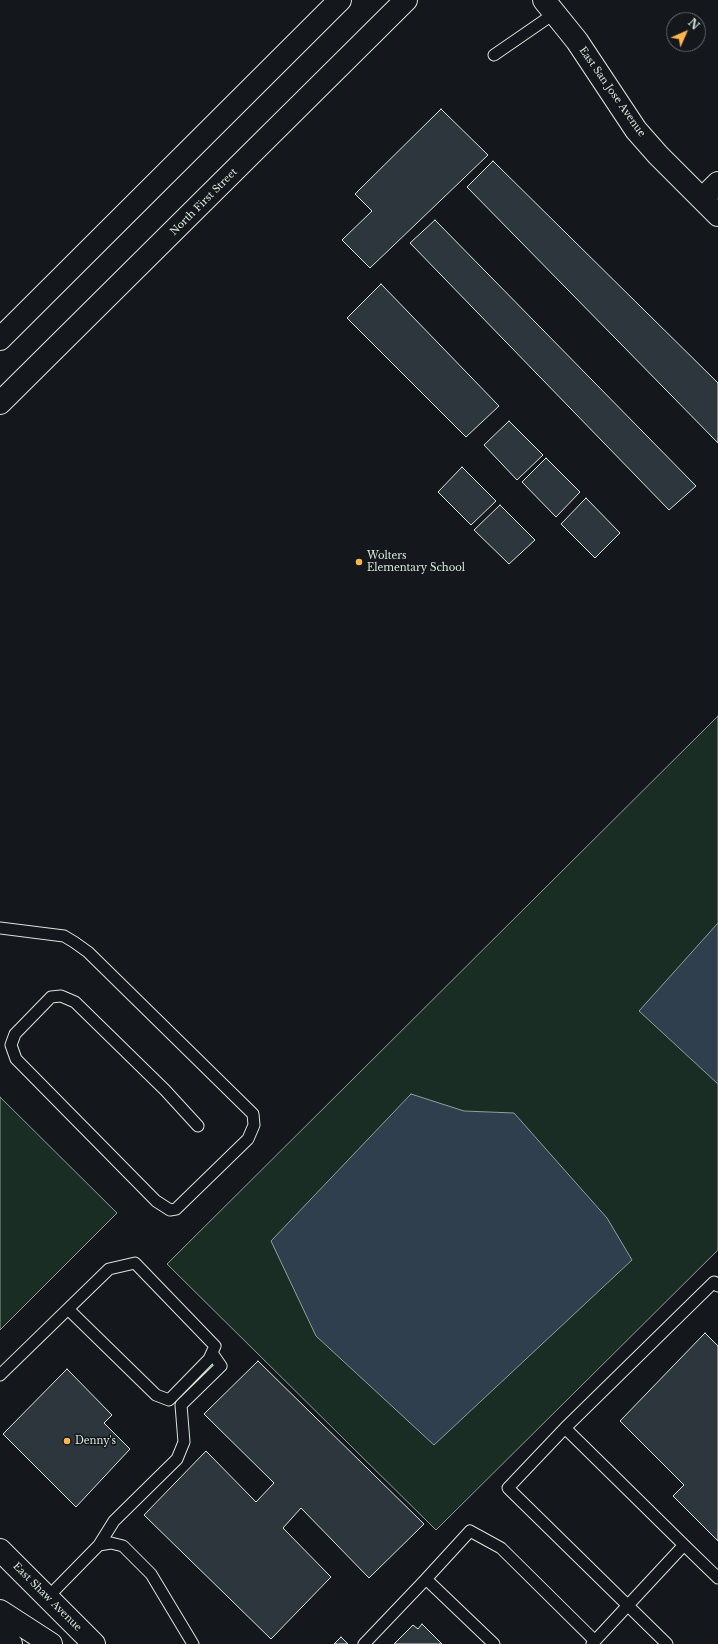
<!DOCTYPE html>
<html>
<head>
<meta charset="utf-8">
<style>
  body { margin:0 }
  #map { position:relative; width:718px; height:1644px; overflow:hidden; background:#14181c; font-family:"Libre Baskerville",serif }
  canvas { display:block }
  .north { position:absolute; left:666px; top:12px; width:40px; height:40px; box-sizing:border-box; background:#14181c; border:1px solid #626a69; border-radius:50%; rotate:45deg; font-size:11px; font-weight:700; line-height:16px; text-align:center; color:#d8e6dc }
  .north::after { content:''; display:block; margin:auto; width:14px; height:18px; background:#ffb74d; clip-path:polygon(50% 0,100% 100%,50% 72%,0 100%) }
</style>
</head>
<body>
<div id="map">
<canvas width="718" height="1644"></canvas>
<div class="north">N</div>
</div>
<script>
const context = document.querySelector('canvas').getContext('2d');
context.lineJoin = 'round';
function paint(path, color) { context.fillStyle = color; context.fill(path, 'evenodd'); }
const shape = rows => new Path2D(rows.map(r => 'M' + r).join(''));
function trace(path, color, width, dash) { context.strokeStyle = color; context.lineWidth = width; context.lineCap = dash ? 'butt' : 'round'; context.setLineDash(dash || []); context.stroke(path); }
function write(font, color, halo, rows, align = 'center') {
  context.font = font + ' "Libre Baskerville",serif'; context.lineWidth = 3; context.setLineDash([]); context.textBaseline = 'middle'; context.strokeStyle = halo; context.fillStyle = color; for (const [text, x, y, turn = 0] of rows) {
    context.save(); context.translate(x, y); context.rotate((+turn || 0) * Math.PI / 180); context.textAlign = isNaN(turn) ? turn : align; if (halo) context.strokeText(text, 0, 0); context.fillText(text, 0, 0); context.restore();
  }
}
const green = shape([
  [718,716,718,1250,436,1530,167,1264,718,716],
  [0,1097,117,1213,0,1330,0,1097]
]);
paint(green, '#1a2d24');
trace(green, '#939e99', 1);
const water = shape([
  [718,923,718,1084,639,1011,718,923],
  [411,1094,464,1111,514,1113,607,1218,632,1260,434,1445,316,1336,271,1241,411,1094]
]);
paint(water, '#2f3f4d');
trace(water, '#939e99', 1);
const building = shape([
  [441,109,488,155,370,268,342,240,372,211,355,194,441,109],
  [493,161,718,383,718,443,467,187,493,161],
  [435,220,696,486,669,510,410,243,435,220],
  [381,284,499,406,466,437,347,318,381,284],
  [509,421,543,455,517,480,484,445,509,421],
  [546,458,580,492,556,517,522,482,546,458],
  [462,467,496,501,471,525,438,492,462,467],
  [586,498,620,533,595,558,561,524,586,498],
  [500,505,535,540,509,564,474,530,500,505],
  [705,1333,718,1346,718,1541,673,1496,684,1485,620,1421,705,1333],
  [258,1361,424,1524,369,1578,301,1508,283,1528,331,1577,271,1639,144,1515,206,1451,256,1502,274,1483,204,1414,258,1361],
  [67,1369,112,1415,104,1423,130,1449,76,1507,3,1434,67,1369],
  [422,1624,442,1644,394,1644,413,1625,418,1629,422,1624],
  [341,1637,348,1644,334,1644,341,1637]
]);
paint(building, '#2c363c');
trace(building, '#d8e6dc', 1);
const lane = shape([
  [494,55,555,13],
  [0,928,64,936,74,942,88,952,253,1114,254,1125,248,1139,176,1209,170,1210,156,1201,16,1059,11,1045,15,1034,51,997,61,996,75,1002,165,1090,198,1126],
  [0,1375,109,1269,135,1263,215,1346,209,1359,169,1400,156,1395,68,1309],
  [565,1428,684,1545],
  [99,1545,114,1521,177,1459,184,1442,181,1405,221,1366,212,1353],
  [47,1598,99,1545,111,1543,123,1546,151,1574,193,1644],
  [364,1644,426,1579],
  [494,1644,426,1579,470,1531,501,1548,595,1641],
  [592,1644,684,1545,718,1578],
  [667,1644,508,1488,565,1428,714,1282,718,1286]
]);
const street = shape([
  [544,0,577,41,636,130,658,155,718,215],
  [702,199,718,183]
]);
const secondary = shape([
  [0,339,340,0],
  [0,403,406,0]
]);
const primary = shape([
  [0,1550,94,1644],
  [0,1611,51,1644],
  [0,1633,11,1644]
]);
trace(lane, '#d8e6dc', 13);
trace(street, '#d8e6dc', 24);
trace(secondary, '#d8e6dc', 24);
trace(primary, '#d8e6dc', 24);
trace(lane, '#14181c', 11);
trace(street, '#14181c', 22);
trace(secondary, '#14181c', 22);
trace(primary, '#14181c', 22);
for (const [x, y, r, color] of [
  [359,562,4,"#ffb74d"],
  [67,1441,4,"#ffb74d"]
]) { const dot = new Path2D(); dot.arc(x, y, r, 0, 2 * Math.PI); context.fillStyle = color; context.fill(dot); trace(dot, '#14181c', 1.5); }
write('10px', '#d8e6dc', '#14181c', [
  ["East San Jose Avenue",612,92,55],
  ["North First Street",204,202,-45],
  ["East Shaw Avenue",47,1597,45]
]);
write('10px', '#d8e6dc', '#14181c', [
  ["Wolters",367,556],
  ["Elementary School",367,568],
  ["Denny's",75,1441]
], 'left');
</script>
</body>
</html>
